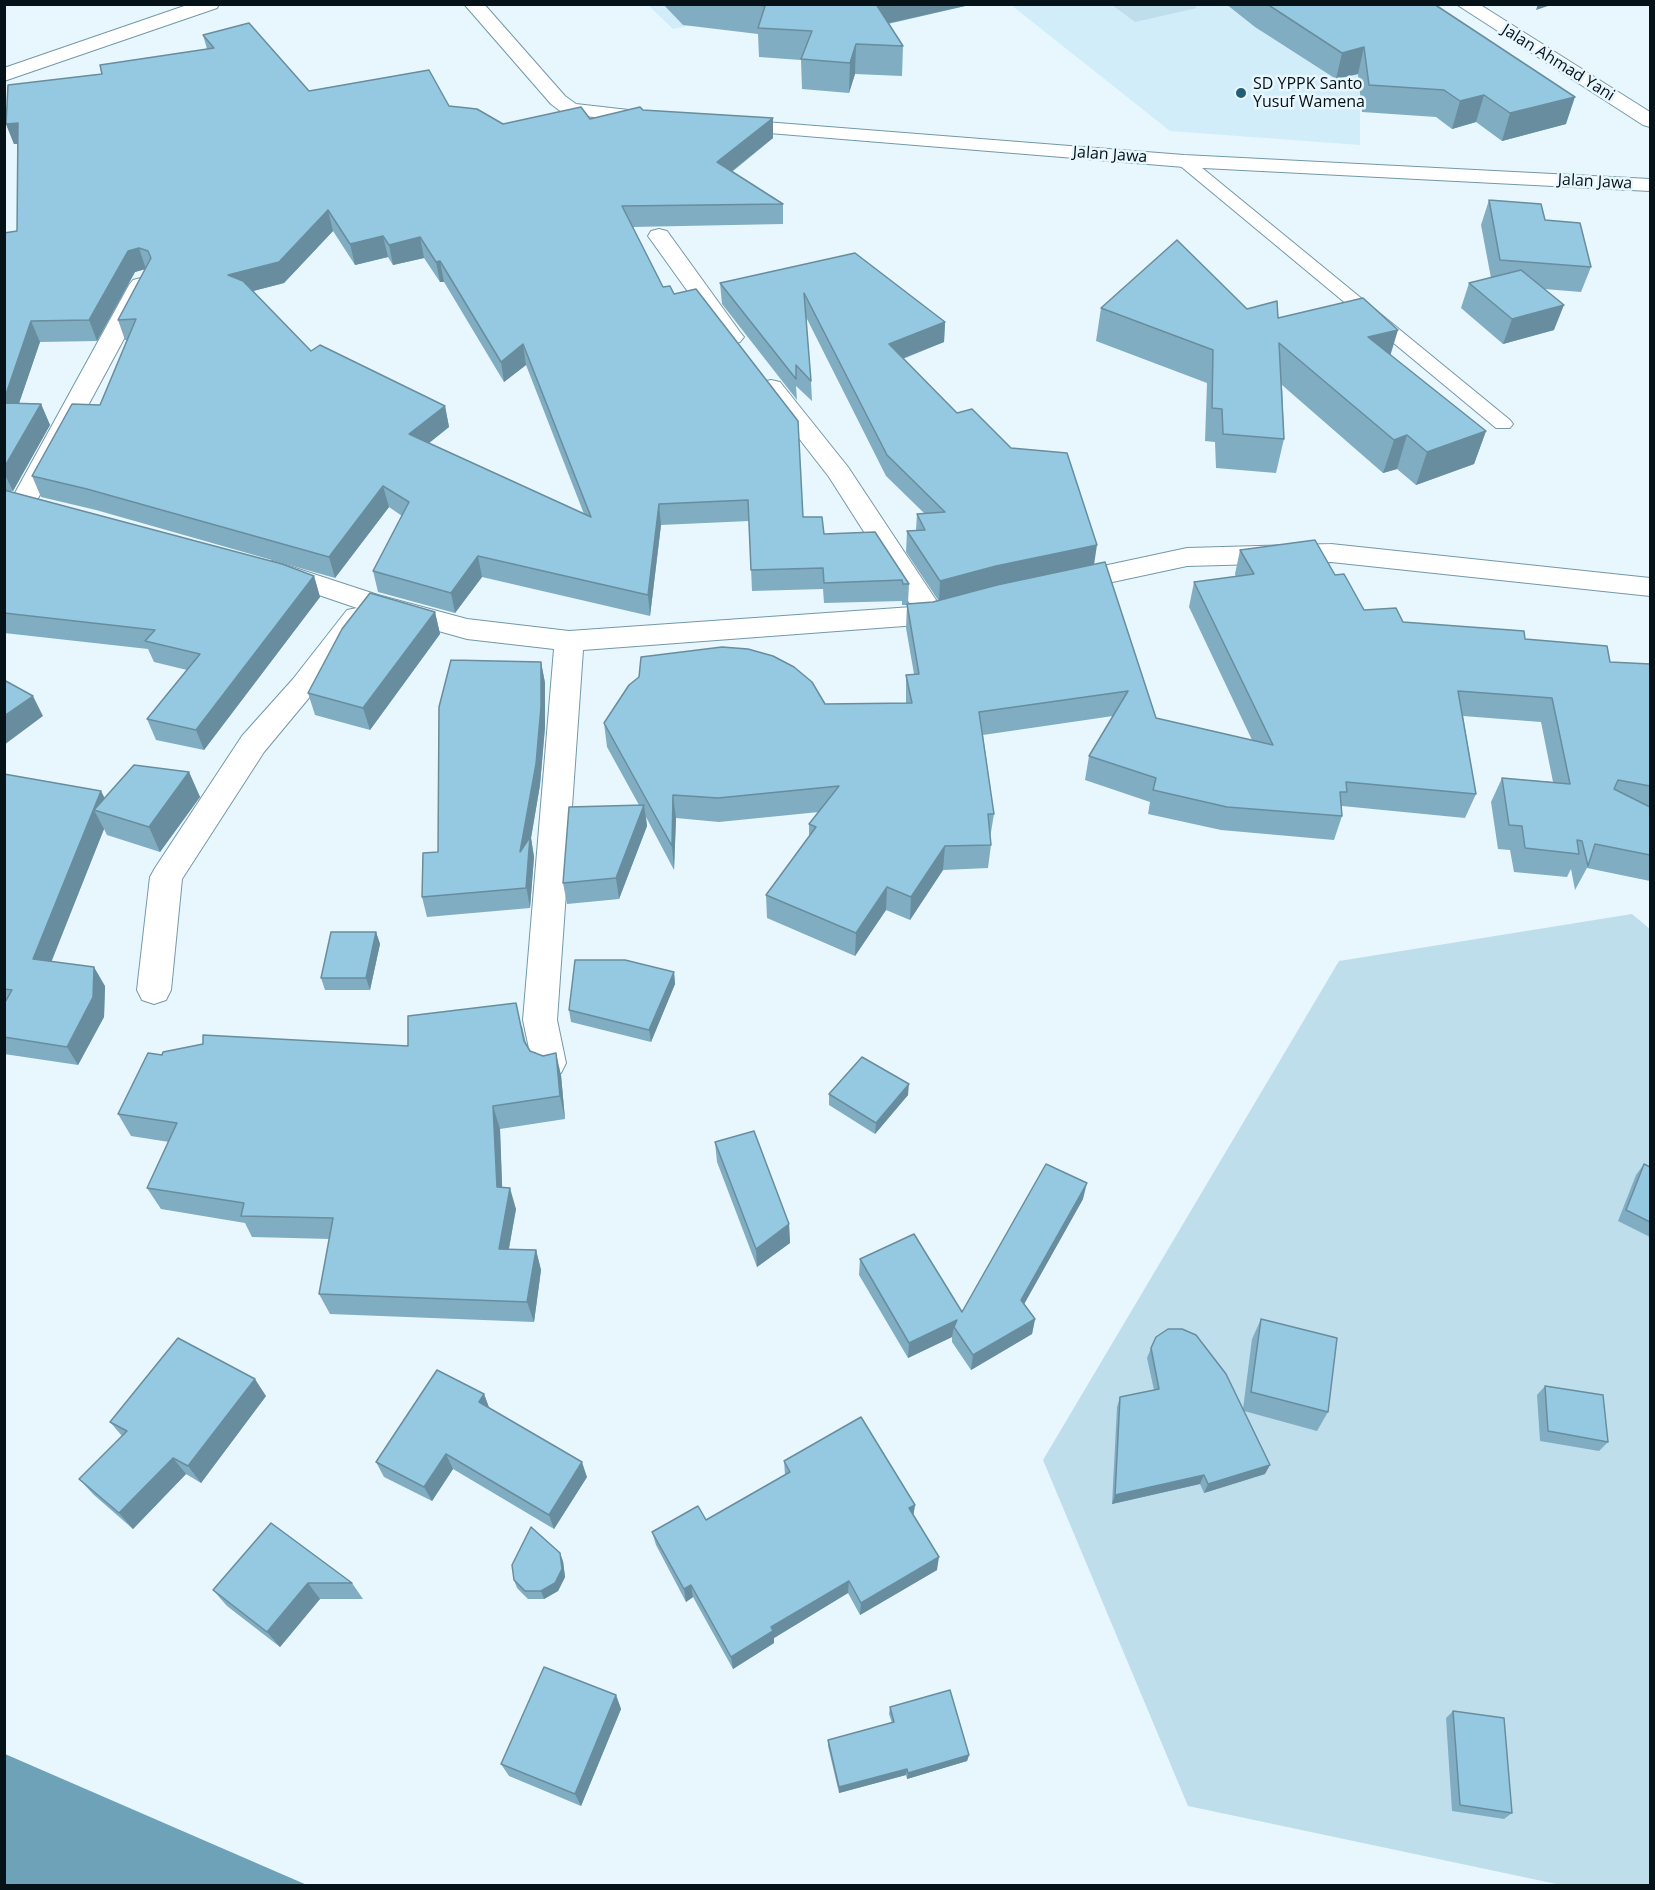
<!DOCTYPE html>
<html>
<head>
<meta charset="utf-8">
<style>
  body { margin:0 }
  #map { position:relative; width:1655px; height:1890px; overflow:hidden; background:#e8f7fe; font-family:"Open Sans",sans-serif }
  canvas { display:block }
  .frame { position:absolute; inset:0; border:6px solid #051218; pointer-events:none }
</style>
</head>
<body>
<div id="map">
<canvas width="1655" height="1890"></canvas>
<div class="frame"></div>
</div>
<script>
const context = document.querySelector('canvas').getContext('2d');
context.lineJoin = 'round';
function paint(path, color) { context.fillStyle = color; context.fill(path, 'evenodd'); }
const shape = rows => new Path2D(rows.map(r => 'M' + r).join(''));
function trace(path, color, width, dash) { context.strokeStyle = color; context.lineWidth = width; context.lineCap = dash ? 'butt' : 'round'; context.setLineDash(dash || []); context.stroke(path); }
function write(font, color, halo, rows, align = 'center') {
  context.font = font + ' "Open Sans",sans-serif'; context.lineWidth = 5; context.setLineDash([]); context.textBaseline = 'middle'; context.strokeStyle = halo; context.fillStyle = color; for (const [text, x, y, turn = 0] of rows) {
    context.save(); context.translate(x, y); context.rotate((+turn || 0) * Math.PI / 180); context.textAlign = isNaN(turn) ? turn : align; if (halo) context.strokeText(text, 0, 0); context.fillText(text, 0, 0); context.restore();
  }
}
paint(shape([
  [648,5,741,5,749,12,673,29],
  [1011,5,1289,5,1360,55,1360,145,1170,131]
]), '#d1edfa');
paint(shape([
  [1193,5,1197,8,1135,22,1112,5],
  [1632,914,1650,929,1650,1885,1561,1885,1188,1806,1043,1460,1339,961]
]), '#bfdeec');
paint(shape([
  [4,1754,5,1754,307,1885,5,1885]
]), '#6ea2b8');
const lane = shape([
  [1184,156,1190,158,1510,420,1513,424,1510,428,1496,428,1178,164,1176,161,1184,156]
]);
const street = shape([
  [190,4,219,4,217,8,4,81,4,68,190,4],
  [659,229,667,231,740,332,744,337,740,342,732,344,724,342,648,236,651,231,659,229],
  [141,278,149,280,153,285,36,502,32,508,23,510,14,508,10,502,129,285,133,280,141,278],
  [771,380,780,382,848,467,938,603,951,600,961,602,965,609,961,616,931,624,583,650,557,1020,566,1063,561,1073,549,1077,537,1073,532,1063,523,1020,554,649,467,639,367,611,371,617,367,624,313,693,264,752,182,879,171,990,166,1000,154,1004,142,1000,137,990,150,877,155,868,242,736,293,679,347,610,357,608,263,576,259,570,263,564,273,561,283,564,378,595,467,619,569,631,912,607,829,477,759,387,762,382,771,380],
  [1331,544,1650,578,1650,596,1331,562,1187,566,1066,592,1056,589,1052,583,1056,577,1066,574,1187,548,1331,544]
]);
const secondary = shape([
  [464,4,484,4,565,96,576,104,655,113,662,115,665,119,662,123,655,125,563,113,551,104,464,4],
  [1456,4,1479,4,1650,112,1650,127,1643,125,1456,4],
  [727,119,1184,155,1650,179,1650,191,1184,167,720,129,717,125,720,121,727,119]
]);
trace(lane, '#7398a8', 2);
trace(street, '#7398a8', 2);
trace(secondary, '#7398a8', 2);
paint(lane, '#fff');
paint(street, '#fff');
paint(secondary, '#fff');
paint(shape([
  [663,4,974,4,888,24,903,46,902,76,855,74,849,93,802,89,801,60,759,57,758,34,683,25],
  [1226,4,1434,4,1566,124,1502,141,1476,122,1452,129,1436,117,1362,112,1358,74,1336,79,1255,27],
  [203,35,309,91,449,106,503,124,590,119,643,110,773,118,773,138,732,172,783,204,783,224,632,227,663,287,803,517,824,534,909,584,908,604,933,602,938,600,906,552,907,531,916,530,917,514,924,513,886,476,806,317,811,381,812,401,796,386,797,400,722,304,720,283,855,253,945,322,944,342,903,359,1094,564,1156,718,1252,740,1189,607,1194,582,1236,577,1235,574,1240,550,1335,575,1364,610,1403,622,1525,639,1610,662,1650,664,1650,881,1587,868,1575,890,1571,869,1567,877,1514,872,1510,850,1498,849,1491,802,1502,778,1553,782,1541,722,1463,716,1476,794,1465,818,1342,806,1342,816,1334,840,1221,830,1148,814,1150,802,1085,780,1089,756,1113,716,983,735,994,814,990,838,991,845,988,868,943,870,910,920,886,910,855,956,767,918,766,895,809,836,809,824,819,812,719,822,676,818,674,870,646,817,647,826,619,899,567,904,563,883,639,805,607,747,604,723,825,704,906,703,906,675,914,674,906,628,907,605,902,605,902,601,824,603,823,589,752,591,749,521,661,525,650,616,482,577,455,613,378,592,373,571,402,516,389,507,335,578,96,510,41,497,32,476,100,405,127,340,125,340,118,320,145,269,135,272,97,341,40,342,19,403,41,404,50,425,13,491,5,491,314,576,320,597,204,750,156,740,147,719,187,670,154,662,148,649,4,633,4,233,17,231,18,144,14,144,6,124,102,74,207,49],
  [333,231,355,265,388,257,393,265,424,258,440,282,444,282,504,382,526,365,584,514,429,443,449,427,445,406,311,351,253,291,284,283],
  [1489,200,1545,220,1591,267,1581,292,1544,289,1554,330,1503,344,1461,308,1469,283,1491,278,1481,225],
  [1101,308,1247,309,1390,355,1486,431,1474,464,1416,485,1397,469,1383,473,1282,385,1284,439,1276,473,1216,468,1215,442,1205,441,1207,383,1096,341],
  [435,612,440,634,370,730,315,715,308,693],
  [541,662,545,683,545,727,540,785,531,838,534,857,530,908,427,917,422,897,438,852],
  [189,772,200,797,160,852,107,835,104,829,51,961,105,986,104,1017,78,1065,4,1054,4,774,101,791,105,799],
  [376,932,380,944,370,990,325,990,321,978],
  [674,972,675,984,651,1042,571,1022,569,1010],
  [522,1026,526,1043,530,1051,561,1075,565,1119,500,1129,502,1188,516,1209,509,1249,536,1250,541,1270,534,1322,330,1314,319,1294,330,1239,252,1237,245,1223,161,1209,147,1188,169,1142,131,1136,118,1114,162,1055,408,1046],
  [829,1094,908,1095,875,1134,829,1105],
  [715,1142,789,1224,790,1243,757,1267,717,1162],
  [1644,1164,1650,1167,1650,1237,1618,1221,1636,1175],
  [1083,1199,1024,1304,1035,1319,1032,1334,971,1370,952,1342,952,1337,908,1358,859,1275,860,1259,962,1312],
  [1261,1319,1328,1412,1317,1431,1244,1411,1265,1474,1204,1493,1200,1484,1112,1504,1117,1407,1120,1397,1154,1390,1147,1358,1151,1348,1243,1409,1252,1339],
  [1545,1386,1608,1442,1599,1451,1540,1441,1537,1395],
  [484,1394,489,1408,587,1477,554,1529,453,1469,432,1501,384,1477,376,1462],
  [266,1396,201,1483,186,1474,133,1529,94,1495,79,1479,122,1436,110,1422],
  [784,1461,915,1505,913,1515,937,1570,860,1615,848,1593,774,1638,774,1643,733,1669,693,1597,686,1602,656,1545,652,1532,706,1520,785,1475],
  [271,1523,352,1583,363,1599,320,1599,280,1647,227,1606,213,1590],
  [563,1561,565,1577,558,1591,544,1599,528,1599,517,1588,514,1580],
  [616,1695,621,1709,581,1806,509,1776,501,1764],
  [890,1707,969,1755,967,1761,907,1779,906,1775,839,1793,828,1746,828,1740,892,1723,889,1714],
  [1453,1711,1512,1813,1504,1819,1452,1811,1446,1718]
]), '#80adc2');
paint(shape([
  [872,4,974,4,871,27],
  [1538,4,1554,4,1536,10],
  [856,44,855,74,849,93,850,63],
  [1364,47,1358,74,1336,79,1342,53],
  [1484,95,1476,122,1452,129,1460,101],
  [1575,97,1566,124,1502,141,1510,113],
  [773,118,773,138,718,182,717,162],
  [18,123,26,143,14,144,6,124],
  [328,210,333,231,284,283,234,296,228,275],
  [383,236,388,257,355,265,350,244],
  [420,237,424,258,393,265,389,245],
  [139,248,146,269,135,272,97,341,89,320,128,251],
  [440,261,444,282,440,282,436,262],
  [1564,305,1554,330,1503,344,1512,319],
  [31,321,40,342,12,424,4,406,4,400],
  [945,322,944,342,888,364,889,344],
  [1398,330,1388,363,1368,337],
  [523,344,526,365,504,382,501,362],
  [41,404,50,425,13,491,4,473,4,468],
  [445,406,449,427,414,455,409,434],
  [1486,431,1474,464,1416,485,1427,452],
  [1407,435,1397,469,1383,473,1394,440],
  [383,486,389,507,335,578,329,557],
  [659,504,661,525,650,616,648,595],
  [1097,545,1094,565,939,601,940,581,996,566],
  [478,556,482,577,455,613,451,593],
  [314,576,320,597,204,750,196,730],
  [435,612,440,634,370,730,363,708],
  [541,662,545,683,545,727,540,785,531,838,534,857,530,908,520,852],
  [33,696,43,716,4,745,4,716],
  [189,772,200,797,160,852,149,827],
  [101,791,111,811,94,810,104,829,45,978,33,959],
  [673,795,676,818,674,870,672,846],
  [644,805,647,826,619,899,616,878],
  [945,846,943,870,910,920,911,897],
  [887,887,886,910,855,956,856,933],
  [376,932,380,944,370,990,366,978],
  [94,967,105,986,104,1017,78,1065,67,1047],
  [674,972,675,984,651,1042,649,1030],
  [556,1053,561,1075,565,1119,560,1096],
  [909,1084,908,1095,875,1134,876,1123],
  [493,1106,500,1129,503,1209,497,1187],
  [1087,1183,1083,1199,1018,1315,1021,1300],
  [510,1188,516,1209,505,1269,499,1249],
  [789,1224,790,1243,757,1267,756,1249],
  [536,1250,541,1270,534,1322,527,1302],
  [1035,1319,1032,1334,971,1370,973,1355],
  [957,1320,954,1327,952,1337,908,1358,909,1343],
  [255,1379,266,1396,201,1483,188,1466],
  [484,1394,490,1410,479,1402],
  [446,1454,453,1469,432,1501,424,1487],
  [173,1458,186,1474,133,1529,119,1513],
  [582,1462,587,1477,554,1529,549,1515],
  [1270,1465,1265,1474,1204,1493,1208,1484],
  [1204,1475,1200,1484,1112,1504,1115,1495],
  [915,1505,913,1518,909,1508],
  [560,1553,563,1561,565,1577,558,1591,544,1599,541,1591],
  [939,1557,937,1570,860,1615,861,1603],
  [849,1581,848,1593,774,1638,774,1643,733,1669,731,1657,771,1627],
  [308,1583,320,1599,280,1647,267,1632],
  [691,1585,693,1597,686,1602,684,1589],
  [616,1695,621,1709,581,1806,575,1794],
  [969,1755,967,1761,907,1779,908,1773],
  [907,1769,906,1775,839,1793,839,1787]
]), '#688d9e');
const building = shape([
  [753,4,876,4,903,46,856,44,850,63,801,59,812,31,758,28,765,6,753,4],
  [1267,4,1434,4,1575,97,1510,113,1484,95,1460,101,1444,90,1369,85,1364,47,1342,53,1267,4],
  [249,23,309,91,429,70,449,106,477,109,503,124,581,107,590,119,640,107,643,110,773,118,717,162,783,204,622,206,663,287,670,286,674,294,696,289,798,421,803,517,822,517,824,534,875,532,909,584,903,584,902,580,824,583,823,568,751,570,748,500,659,504,648,595,478,556,451,593,373,571,409,502,383,486,329,557,87,489,32,476,72,404,100,405,136,319,118,320,151,258,148,251,139,248,128,251,89,320,31,321,4,400,4,233,17,231,18,123,6,124,8,85,102,74,100,65,214,48,203,35,249,23],
  [328,210,350,244,383,236,389,245,420,237,436,262,440,261,501,362,523,344,591,517,409,434,445,406,320,345,311,351,243,281,228,275,279,262,328,210],
  [1489,200,1541,204,1545,220,1580,223,1591,267,1500,260,1489,200],
  [1177,240,1247,309,1277,301,1278,318,1363,298,1398,330,1368,337,1486,431,1427,452,1407,435,1394,440,1279,343,1284,439,1223,434,1222,409,1212,408,1213,350,1101,308,1177,240],
  [855,253,945,322,889,344,957,413,972,409,1011,448,1067,453,1097,545,996,566,940,581,907,531,925,530,917,514,945,512,887,455,804,293,811,381,796,365,796,379,720,283,855,253],
  [1521,270,1564,305,1512,319,1469,283,1521,270],
  [4,403,41,404,4,468,4,403],
  [4,490,282,564,314,576,196,730,147,719,200,654,145,641,155,630,4,613,4,490],
  [1315,540,1335,575,1344,574,1364,610,1396,608,1403,622,1524,631,1525,639,1607,646,1610,662,1650,664,1650,786,1618,780,1614,789,1650,807,1650,855,1595,844,1588,866,1582,841,1577,840,1579,854,1525,848,1522,826,1509,825,1502,778,1570,784,1552,698,1458,691,1476,794,1346,782,1347,792,1340,792,1342,816,1227,807,1153,790,1156,778,1089,756,1128,691,979,712,994,814,988,814,991,845,945,846,911,897,887,887,856,933,766,895,816,827,809,824,839,786,718,798,673,795,672,846,604,723,629,685,639,677,641,657,722,647,748,649,773,656,794,667,812,682,825,704,912,703,906,675,919,674,907,604,933,602,997,585,1105,562,1156,718,1273,745,1194,582,1254,574,1240,550,1315,540],
  [370,593,435,612,363,708,308,693,342,629,370,593],
  [451,660,541,662,541,707,536,764,520,852,530,837,526,888,422,897,423,853,438,852,439,707,451,660],
  [4,680,33,696,4,716,4,680],
  [134,765,189,772,149,827,94,810,134,765],
  [4,774,101,791,33,959,94,967,93,997,67,1047,4,1037,4,1004,12,990,4,989,4,774],
  [644,805,616,878,563,883,569,807,644,805],
  [331,932,376,932,366,978,321,978,331,932],
  [575,960,625,960,674,972,649,1030,569,1010,575,960],
  [516,1003,524,1041,530,1051,543,1056,556,1053,560,1096,493,1106,497,1187,510,1188,499,1249,536,1250,527,1302,319,1294,333,1218,241,1216,244,1203,147,1188,177,1123,118,1114,148,1053,162,1055,163,1052,203,1044,203,1035,408,1046,408,1016,516,1003],
  [862,1057,909,1084,876,1123,829,1094,862,1057],
  [754,1131,789,1224,756,1249,715,1142,754,1131],
  [1046,1164,1087,1183,1021,1300,1035,1319,973,1355,954,1327,957,1320,909,1343,860,1259,914,1234,962,1312,1046,1164],
  [1644,1164,1650,1167,1650,1222,1626,1210,1644,1164],
  [1261,1319,1337,1338,1328,1412,1251,1392,1261,1319],
  [1168,1329,1182,1329,1196,1335,1226,1374,1270,1465,1208,1484,1204,1475,1115,1495,1120,1397,1159,1389,1151,1348,1156,1337,1168,1329],
  [178,1338,255,1379,188,1466,173,1458,119,1513,79,1479,127,1431,110,1422,178,1338],
  [437,1370,484,1394,479,1402,582,1462,549,1515,446,1454,424,1487,376,1462,437,1370],
  [1545,1386,1603,1395,1608,1442,1548,1431,1545,1386],
  [861,1417,915,1505,909,1508,939,1557,861,1603,849,1581,771,1627,773,1631,731,1657,691,1585,684,1589,652,1532,698,1506,706,1520,790,1472,784,1461,861,1417],
  [271,1523,352,1583,308,1583,267,1632,213,1590,271,1523],
  [531,1527,560,1553,562,1569,555,1583,541,1591,525,1591,514,1580,512,1565,531,1527],
  [544,1667,616,1695,575,1794,501,1764,544,1667],
  [950,1690,969,1755,908,1773,907,1769,839,1787,828,1740,894,1722,890,1707,950,1690],
  [1453,1711,1504,1718,1512,1813,1460,1805,1453,1711]
]);
paint(building, '#95c9e1');
trace(building, '#688d9e', 1.5);
for (const [x, y, r, color] of [
  [1241,93,6,"#215e75"]
]) { const dot = new Path2D(); dot.arc(x, y, r, 0, 2 * Math.PI); context.fillStyle = color; context.fill(dot); trace(dot, '#e8f7fe', 2); }
write('16px', '#051218', '#e8f7fe', [
  ["Jalan Ahmad Yani",1558,63,32],
  ["Jalan Jawa",1110,155,4],
  ["Jalan Jawa",1595,182,3]
]);
write('16px', '#051218', '#e8f7fe', [
  ["SD YPPK Santo",1253,84],
  ["Yusuf Wamena",1253,102]
], 'left');
</script>
</body>
</html>
